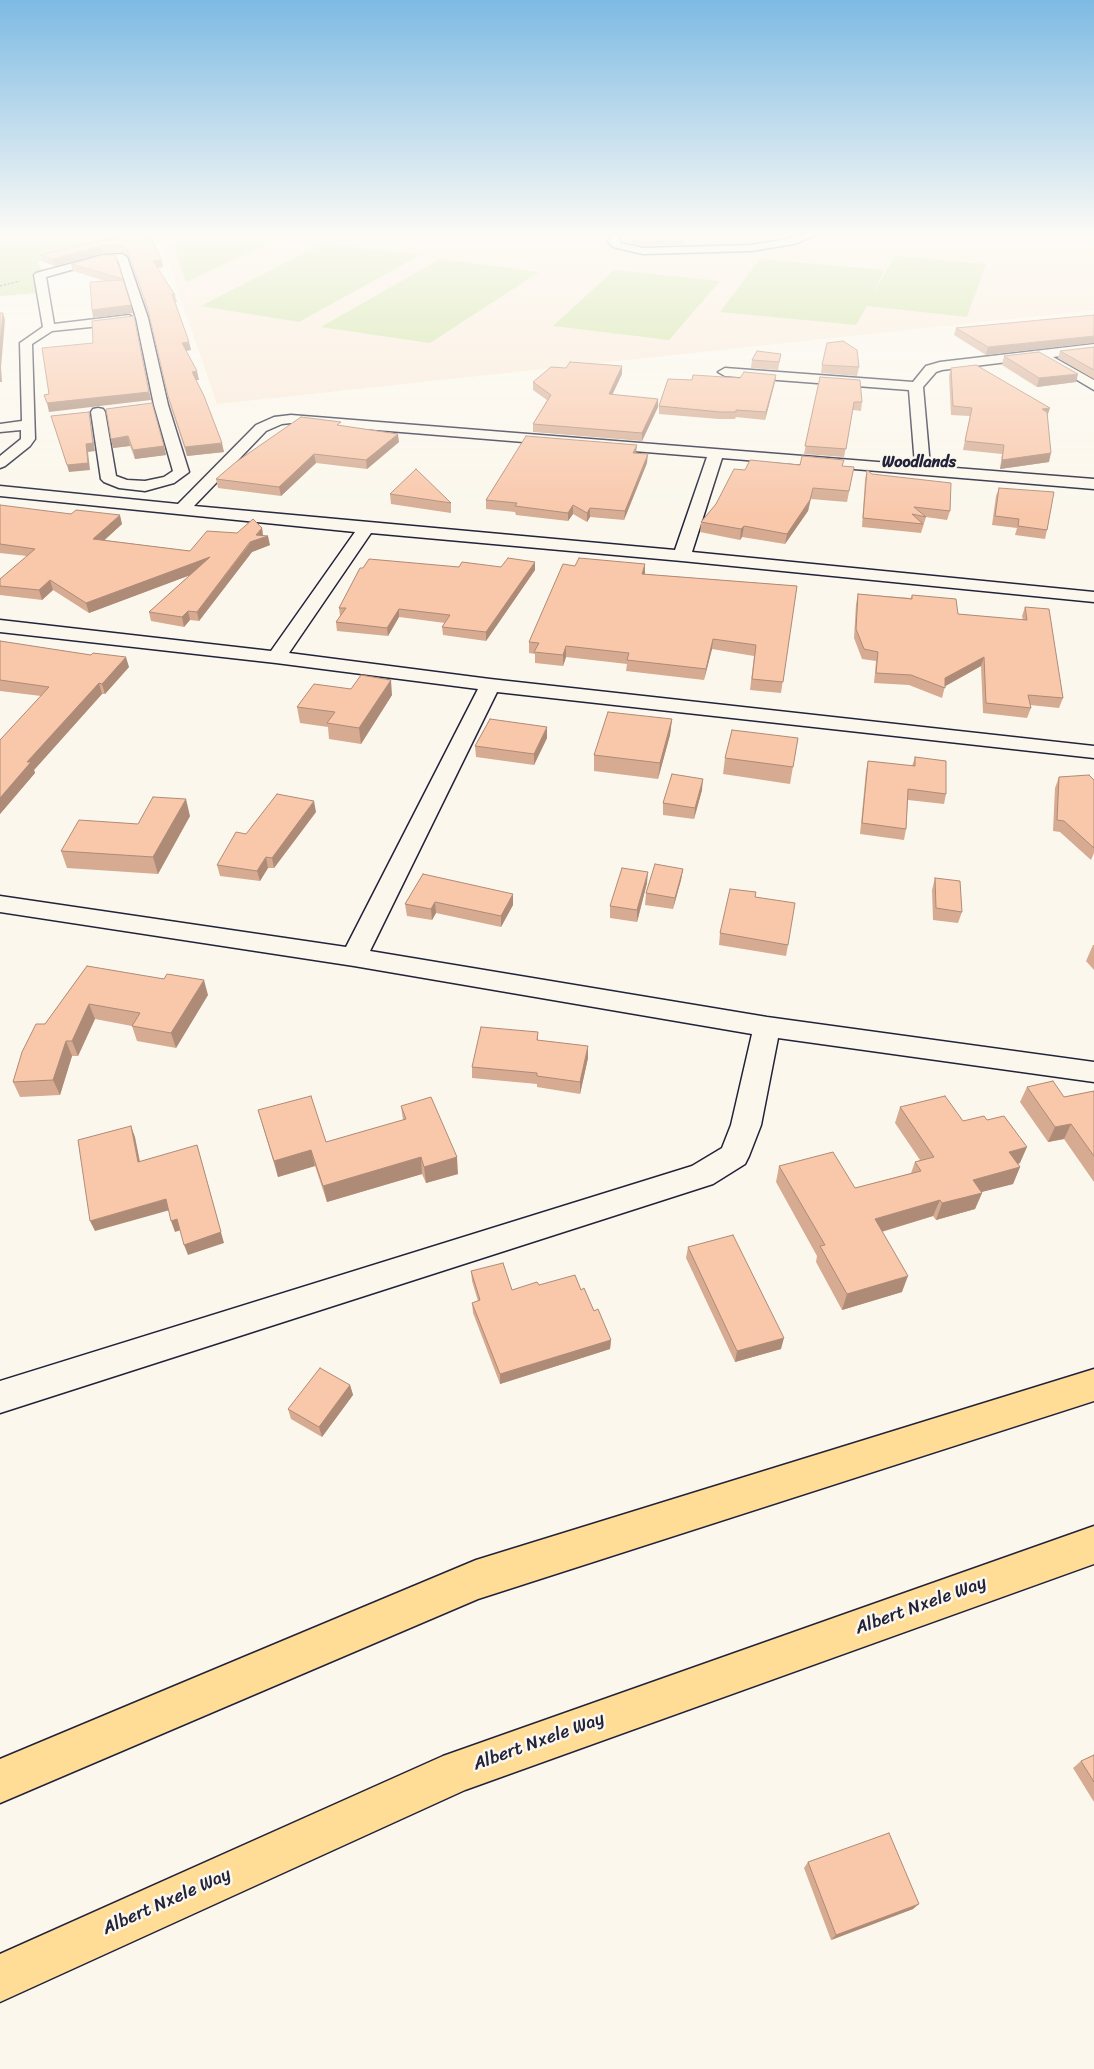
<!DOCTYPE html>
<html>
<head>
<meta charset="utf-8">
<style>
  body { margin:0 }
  canvas { display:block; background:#fbf7ec }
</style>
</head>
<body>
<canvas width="1094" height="2069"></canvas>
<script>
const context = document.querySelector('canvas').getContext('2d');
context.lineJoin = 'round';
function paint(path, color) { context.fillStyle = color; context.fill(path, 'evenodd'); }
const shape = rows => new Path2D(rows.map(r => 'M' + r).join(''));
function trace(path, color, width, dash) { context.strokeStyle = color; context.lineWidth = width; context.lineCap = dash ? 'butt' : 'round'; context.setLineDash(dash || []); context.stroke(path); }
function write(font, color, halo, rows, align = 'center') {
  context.font = font + ' Sriracha,sans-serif'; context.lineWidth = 5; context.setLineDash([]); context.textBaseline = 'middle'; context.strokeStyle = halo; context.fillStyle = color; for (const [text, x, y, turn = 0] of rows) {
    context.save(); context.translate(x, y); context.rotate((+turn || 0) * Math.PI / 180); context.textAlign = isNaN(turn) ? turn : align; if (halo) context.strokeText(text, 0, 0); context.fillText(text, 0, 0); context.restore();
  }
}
paint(shape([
  [158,232,1089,232,1094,234,1094,310,217,404]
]), '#fae9d8');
paint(shape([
  [0,232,154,232,155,233,37,262,42,270,33,275,36,293,0,296],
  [204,232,364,232,354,237,334,239,289,234,186,282,170,235],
  [469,232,567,232,552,241],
  [324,243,420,255,299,322,201,306],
  [895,256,986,264,967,317,867,306,856,325,720,312,760,259,884,270,873,294],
  [440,259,539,272,430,343,321,327],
  [614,270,720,281,669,340,553,326]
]), '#c5df95');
const minor = shape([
  [614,232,625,232,619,238,621,243,643,248,751,245,788,239,809,232,823,232,794,244,751,251,643,254,613,247,608,241,614,232],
  [122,254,127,257,148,318,168,405,189,472,174,483,145,491,119,488,104,482,101,479,91,412,93,409,98,408,103,409,105,412,116,476,127,480,145,481,164,477,173,471,154,405,136,318,118,260,103,261,46,277,54,324,129,315,135,319,129,323,52,331,32,344,35,439,30,446,5,466,0,468,0,456,21,439,21,430,0,432,0,424,22,421,20,343,43,327,34,275,36,273,103,255,122,254],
  [1094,344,1094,352,1053,357,1094,380,1094,390,1040,358,942,370,936,372,923,387,930,466,1094,479,1094,489,722,458,692,552,1094,592,1094,602,682,561,371,533,289,653,490,679,1094,746,1094,758,497,692,370,951,767,1017,1094,1062,1094,1082,778,1038,761,1125,749,1156,745,1164,713,1184,0,1413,0,1381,692,1166,722,1148,731,1125,752,1034,354,966,0,912,0,896,346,947,478,689,276,663,0,632,0,620,271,651,355,532,0,496,0,486,178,504,256,425,274,417,291,415,915,465,909,390,725,376,718,372,725,368,913,382,926,366,940,362,1094,344],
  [291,423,707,457,675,550,194,506,266,431,282,424,291,423]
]);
const major = shape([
  [1094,1369,1094,1401,478,1599,0,1803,0,1759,476,1560,1094,1369],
  [1094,1526,1094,1564,465,1790,0,2002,0,1954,443,1756,1094,1526]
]);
trace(minor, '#22223b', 3);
trace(major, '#22223b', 3);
trace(shape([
  [0,286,20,281]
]), '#22223b', 1, [2, 2]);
paint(minor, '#fbf7ec');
paint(major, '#ffdd96');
paint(shape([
  [136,232,163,267,158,268,175,295,177,302,175,302,191,350,186,351,199,380,196,380,224,452,187,456,170,405,150,317,129,256,122,252,103,253,55,266,43,262,41,255],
  [644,232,687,232,681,245,643,246,632,244,633,240],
  [115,255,133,313,93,318,105,281,73,271,71,264],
  [1094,315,986,355,954,335,956,328],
  [1094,347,1094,379,1058,358,1060,351],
  [781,354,778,370,751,368,752,360],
  [1004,356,1076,382,1037,387,1002,365],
  [822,365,859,367,857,376,821,373],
  [951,368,1048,416,1049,462,1000,469,1002,454,963,450,970,416,951,415,949,376],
  [622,374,612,394,658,407,642,441,533,432,533,424,547,400,533,390,533,382],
  [776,375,775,382,765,420,736,417,735,419,719,419,659,414,659,406,692,380,740,378],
  [820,377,862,402,861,411,853,410,844,457,804,454],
  [106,409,164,446,166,455,135,459,130,446,113,448],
  [341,426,399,442,367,469,316,463,281,496,218,488,216,479],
  [636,453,647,463,624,520,590,517,587,522,573,514,568,521,516,515,515,512,486,509,486,500],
  [800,465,842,466,854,467,847,502,811,499,808,511,785,544,742,537,740,540,700,532,701,522,745,470],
  [867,470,872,474,950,511,947,520,926,517,921,533,862,527,865,479],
  [999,488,1047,530,1045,539,1015,535,1017,528,992,525,996,496],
  [390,494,451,503,451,513,391,504],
  [0,505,122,524,104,540,190,551,237,533,262,528,263,535,270,545,252,552,199,621,190,620,184,627,151,621,149,612,190,575,89,613,53,590,42,600,0,595,0,579,27,556,0,553],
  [575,566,645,574,797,586,781,693,750,690,754,656,712,649,704,680,626,671,627,664,566,657,563,666,535,663,535,654,529,653,529,642],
  [459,567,535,570,486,641,443,635,442,627,445,623,399,617,388,636,337,631,336,622,340,616,339,608],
  [858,594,911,598,912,595,958,614,1023,620,1022,616,1025,607,1063,698,1059,708,1030,705,1031,708,1027,718,983,713,981,666,945,686,942,698,909,685,874,683,876,661,862,659,854,638,856,604],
  [0,641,129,667,105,694,102,694,34,770,35,773,0,814,0,740,41,696,0,691],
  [392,695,361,744,329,739,328,727,300,723,297,707],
  [672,719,670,735,658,779,594,771,594,755],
  [547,738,534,765,476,757,475,746],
  [798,738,790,784,723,774,725,758],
  [915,757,946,794,944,804,908,800,906,829,904,840,860,834,866,771,868,761,912,766],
  [1059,777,1094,780,1094,853,1091,860,1060,832,1053,831,1055,788],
  [702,790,694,819,663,815,663,803],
  [316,812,274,868,268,868,260,881,220,876,217,865],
  [190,816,158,874,67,868,61,851,138,824],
  [683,869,681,880,673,909,645,905,646,893],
  [423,874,513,905,501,927,436,913,432,920,407,916,405,904],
  [935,878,962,912,958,923,933,920,932,890],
  [647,883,637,922,610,918,610,906],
  [755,897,788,945,786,956,719,945,720,933],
  [1093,945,1094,945,1094,970,1086,961],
  [87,966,208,995,176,1048,137,1041,132,1026,95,1019,78,1056,72,1056,60,1095,20,1097,13,1082,45,1024],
  [538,1032,538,1040,588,1058,580,1094,537,1087,537,1084,472,1078,472,1067],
  [1027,1087,1064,1097,1094,1091,1094,1182,1064,1139,1048,1142,1020,1102],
  [401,1106,458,1174,426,1183,422,1174,327,1202,315,1166,278,1177,258,1110,326,1142,403,1120],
  [900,1107,963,1121,1020,1163,1018,1164,1020,1167,1013,1184,981,1192,982,1193,975,1209,936,1220,933,1216,882,1232,902,1292,842,1310,816,1262,817,1256,776,1182,779,1166,855,1188,911,1173,915,1162,920,1160,895,1123],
  [688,1247,781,1349,735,1362,686,1258],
  [471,1271,512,1290,539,1285,594,1311,611,1340,610,1349,500,1384,473,1313,472,1303,478,1301,472,1281],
  [350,1385,353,1395,322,1437,291,1419,288,1409],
  [1094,1755,1094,1802,1073,1768,1081,1761],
  [808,1862,913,1909,831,1940,804,1868]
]), '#d6ab92');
paint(shape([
  [686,232,687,232,681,245,682,241],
  [101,246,103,253,55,266,53,259],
  [162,260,163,267,155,268,153,261],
  [131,305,133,313,93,318,92,310],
  [3,313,5,320,1,367,2,382,0,382,0,344],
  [134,316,151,400,49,412,47,403],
  [1094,336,1094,343,986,355,988,347],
  [189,342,191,350,184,351,182,343],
  [622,366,622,374,609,402,609,394],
  [197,371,199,380,194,380,192,372],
  [1078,374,1076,382,1037,387,1039,378],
  [776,375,775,382,765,420,766,412],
  [658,399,658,407,642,441,642,433],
  [1050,408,1047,417,1042,409],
  [89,412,95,451,88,452,90,470,69,472,67,465,86,444],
  [398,434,399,442,367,469,366,460],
  [128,436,130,446,113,448,111,439],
  [222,443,224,452,187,456,185,447],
  [637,445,636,453,633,453],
  [164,446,166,455,135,459,133,450],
  [1051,453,1049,462,1000,469,1002,460],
  [314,454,316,463,281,496,279,487],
  [648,454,647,463,624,520,625,511],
  [813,488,808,511,785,544,787,534],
  [573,505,573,514,568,521,568,513],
  [590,508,590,517,587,522,587,513],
  [120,515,122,524,96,548,93,539],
  [744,526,742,537,740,540,741,529],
  [262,528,263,537,268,536,270,545,252,552,199,621,197,612],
  [210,557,212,567,89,613,86,603],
  [535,562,535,570,486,641,486,632],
  [645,564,645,574,642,574],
  [50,580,53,590,42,600,39,590],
  [399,609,399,617,388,636,387,628],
  [188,611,190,620,184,627,182,617],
  [713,639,712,649,704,680,706,669],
  [566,646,566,657,563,666,563,655],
  [126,657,129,667,105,694,102,684],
  [984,657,981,666,942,688,945,678],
  [391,680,392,695,361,744,359,728],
  [99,683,102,694,34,770,35,773,0,814,0,798,27,762],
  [672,719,670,735,658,779,660,763],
  [547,727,547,738,534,765,534,754],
  [703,779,702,790,694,819,695,808],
  [186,799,190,816,158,874,153,857],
  [314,801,316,812,274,868,272,858],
  [266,857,268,868,260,881,257,871],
  [683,869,681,880,673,909,675,898],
  [648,872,647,883,637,922,637,910],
  [513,894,513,905,501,927,501,916],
  [435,902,436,913,432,920,431,909],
  [204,980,208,995,176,1048,171,1033],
  [89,1004,95,1019,78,1056,72,1041],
  [66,1041,72,1056,60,1095,53,1080],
  [588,1046,588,1058,580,1094,580,1082],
  [1071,1124,1064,1139,1048,1142,1055,1127],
  [131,1126,135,1137,142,1172,138,1162],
  [197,1145,224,1243,188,1255,184,1245],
  [1027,1147,1020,1163,1002,1168,1009,1152],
  [311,1150,315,1166,278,1177,274,1161],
  [421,1157,422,1174,327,1202,323,1186],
  [457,1157,458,1174,426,1183,424,1167],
  [1020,1167,1013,1184,966,1196,973,1180],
  [982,1193,975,1209,936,1220,942,1203],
  [166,1199,170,1210,95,1231,90,1221],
  [940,1200,933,1216,870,1235,875,1219],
  [177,1219,181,1230,175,1232,171,1221],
  [908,1276,902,1292,842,1310,847,1294],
  [784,1338,781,1349,735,1362,737,1351],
  [611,1340,610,1349,500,1384,500,1374],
  [350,1385,353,1395,322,1437,319,1427],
  [919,1904,913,1909,831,1940,836,1935]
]), '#ae8b77');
const building = shape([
  [136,232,149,235,162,260,153,261,175,295,172,294,189,342,182,343,197,371,192,372,204,396,222,443,185,447,168,396,148,310,127,249,120,245,101,246,53,259,41,255,136,232],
  [644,232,686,232,682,241,643,242,633,240,644,232],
  [102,255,115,255,123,279,71,264,102,255],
  [123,280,131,305,92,310,90,282,123,280],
  [0,313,3,313,0,344,0,313],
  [1094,315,1094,336,988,347,956,328,1094,315],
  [134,316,149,392,47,403,44,395,49,394,42,348,93,343,92,321,134,316],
  [843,341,857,350,859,367,822,365,827,343,843,341],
  [1094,347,1094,370,1060,351,1094,347],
  [757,351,781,354,779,362,752,360,757,351],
  [1039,352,1078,374,1039,378,1004,356,1039,352],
  [570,362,622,366,609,394,658,399,642,433,533,424,551,395,533,382,551,367,566,368,570,362],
  [976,365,1050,408,1042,409,1047,412,1051,453,1002,460,1004,445,965,441,972,408,953,406,951,368,976,365],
  [744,372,776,375,766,412,736,410,736,412,720,412,659,406,668,379,692,380,693,375,740,378,744,372],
  [820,377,860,380,862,402,854,402,846,449,805,446,820,377],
  [152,403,164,446,133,450,128,436,111,439,106,409,152,403],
  [89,412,93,443,86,444,88,463,67,465,51,416,89,412],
  [301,417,341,422,337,425,398,434,366,460,314,454,279,487,216,479,236,462,301,417],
  [526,436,637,445,633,453,648,454,625,511,590,508,587,513,573,505,568,513,515,506,517,503,486,500,526,436],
  [802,456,844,460,842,466,854,467,849,491,813,488,810,500,787,534,744,526,741,529,701,522,716,504,734,469,745,470,750,460,800,465,802,456],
  [416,469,451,503,390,494,416,469],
  [867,470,872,474,951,483,950,511,914,507,926,517,912,514,923,524,863,518,867,470],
  [999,488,1054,492,1047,530,1018,526,1019,519,995,516,999,488],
  [0,505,71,514,76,510,120,515,93,539,190,551,207,531,237,533,253,519,262,528,256,535,268,536,250,542,197,612,188,611,182,617,149,612,210,557,86,603,50,580,39,590,0,586,0,579,35,549,0,544,0,505],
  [508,558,535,562,486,632,442,627,450,615,399,609,387,628,336,622,346,608,339,608,360,568,363,568,369,559,459,567,462,562,501,567,508,558],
  [579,558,645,564,642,574,797,586,783,682,752,679,756,645,713,639,706,669,627,660,629,653,566,646,563,655,534,652,539,643,529,642,563,564,575,566,579,558],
  [858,594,912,599,912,595,956,599,958,614,1027,620,1025,607,1049,609,1063,698,1028,695,1031,708,986,703,984,657,945,678,945,688,911,675,876,673,878,652,864,649,856,629,858,594],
  [0,641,91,655,93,653,126,657,102,684,99,683,27,762,31,762,0,798,0,740,49,687,0,680,0,641],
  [361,675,391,680,359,728,327,723,335,712,297,707,314,684,351,689,361,675],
  [608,712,672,719,660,763,594,755,608,712],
  [490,719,547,727,534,754,475,746,490,719],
  [732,730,798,738,793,767,725,758,732,730],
  [915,757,946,761,946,794,908,789,906,829,862,823,868,761,915,766,915,757],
  [672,774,703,779,695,808,663,803,672,774],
  [1089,775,1094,780,1094,848,1064,821,1057,820,1059,777,1089,775],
  [277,794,314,801,272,858,266,857,257,871,217,865,236,832,246,834,277,794],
  [153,797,186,799,153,857,61,851,79,820,138,824,153,797],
  [655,864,683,869,675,898,646,893,655,864],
  [622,868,648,872,637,910,610,906,622,868],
  [423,874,513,894,501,916,435,902,431,909,405,904,423,874],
  [935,878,960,881,962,912,936,908,935,878],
  [730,889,756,892,755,897,795,903,788,945,720,933,730,889],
  [87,966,164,979,167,974,204,980,171,1033,132,1026,140,1013,89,1004,72,1041,66,1041,53,1080,13,1082,22,1052,36,1024,45,1024,87,966],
  [481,1027,538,1032,537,1040,588,1046,580,1082,537,1076,537,1073,472,1067,481,1027],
  [1053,1081,1064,1097,1094,1091,1094,1156,1071,1124,1055,1127,1027,1087,1053,1081],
  [311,1096,326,1142,406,1119,401,1106,431,1097,457,1157,424,1167,421,1157,323,1186,311,1150,274,1161,258,1110,311,1096],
  [945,1096,963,1121,984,1116,987,1120,1004,1116,1027,1147,1009,1152,1020,1167,973,1180,982,1193,942,1203,940,1200,875,1219,908,1276,847,1294,820,1246,825,1245,779,1166,833,1152,855,1188,921,1171,915,1162,934,1157,900,1107,945,1096],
  [131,1126,138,1162,197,1145,221,1232,184,1245,177,1219,171,1221,166,1199,90,1221,78,1140,131,1126],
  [733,1235,784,1338,737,1351,688,1247,733,1235],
  [503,1263,512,1290,537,1282,539,1285,575,1275,581,1290,584,1288,594,1311,598,1309,611,1340,500,1374,472,1303,480,1300,471,1271,503,1263],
  [320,1368,350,1385,319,1427,288,1409,320,1368],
  [1094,1755,1094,1782,1081,1761,1094,1755],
  [889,1833,919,1904,836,1935,808,1862,889,1833]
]);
paint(building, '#f9c7aa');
trace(building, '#ae8b77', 1);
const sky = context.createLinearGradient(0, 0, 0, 521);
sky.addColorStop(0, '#7dbae3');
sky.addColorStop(0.45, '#fdfbf6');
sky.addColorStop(1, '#fdfbf600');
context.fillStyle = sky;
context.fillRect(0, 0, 1094, 521);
write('bold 16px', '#22223b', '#fbf7ec', [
  ["Woodlands",919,463]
]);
write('18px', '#22223b', '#fbf7ec', [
  ["Albert Nxele Way",921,1606,-20],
  ["Albert Nxele Way",539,1742,-20],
  ["Albert Nxele Way",167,1902,-24]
]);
</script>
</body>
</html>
